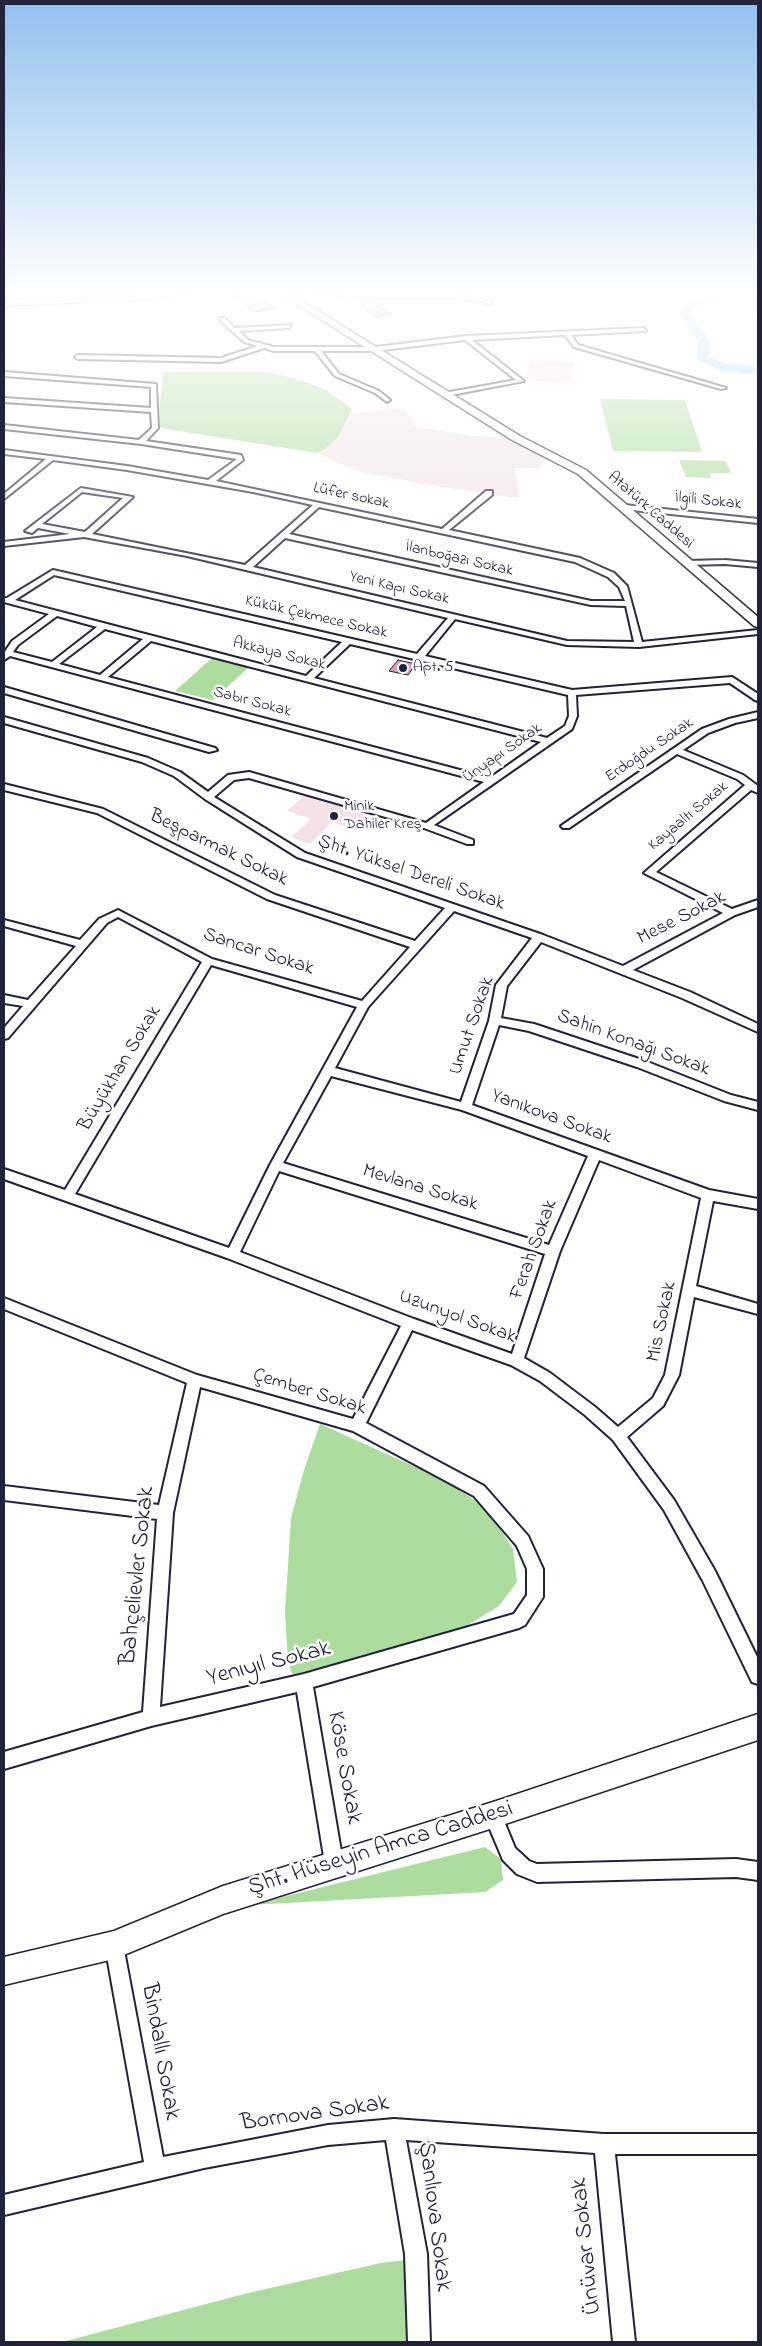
<!DOCTYPE html>
<html>
<head>
<meta charset="utf-8">
<style>
  body { margin:0 }
  #map { position:relative; width:762px; height:2346px; overflow:hidden; background:#fff; font-family:"Indie Flower",sans-serif }
  canvas { display:block }
  .frame { position:absolute; inset:0; border:5px solid #22223b; pointer-events:none }
</style>
</head>
<body>
<div id="map">
<canvas width="762" height="2346"></canvas>
<div class="frame"></div>
</div>
<script>
const context = document.querySelector('canvas').getContext('2d');
context.lineJoin = 'round';
function paint(path, color) { context.fillStyle = color; context.fill(path, 'evenodd'); }
const shape = rows => new Path2D(rows.map(r => 'M' + r).join(''));
function trace(path, color, width, dash) { context.strokeStyle = color; context.lineWidth = width; context.lineCap = dash ? 'butt' : 'round'; context.setLineDash(dash || []); context.stroke(path); }
function write(font, color, halo, rows, align = 'center') {
  context.font = font + ' "Indie Flower",sans-serif'; context.lineWidth = 5; context.setLineDash([]); context.textBaseline = 'middle'; context.strokeStyle = halo; context.fillStyle = color; for (const [text, x, y, turn = 0] of rows) {
    context.save(); context.translate(x, y); context.rotate((+turn || 0) * Math.PI / 180); context.textAlign = isNaN(turn) ? turn : align; if (halo) context.strokeText(text, 0, 0); context.fillText(text, 0, 0); context.restore();
  }
}
paint(shape([
  [530,360,575,363,571,383,525,380],
  [404,408,416,427,474,436,516,438,539,450,541,468,515,468,519,498,424,484,358,471,317,453,325,449,338,437,350,413],
  [307,793,369,813,353,829,332,822,310,844,291,837,311,819,287,811]
]), '#f3e2e8');
paint(shape([
  [261,371,294,378,326,390,352,409,338,437,325,449,317,453,160,428,160,403,163,372],
  [600,399,685,400,702,452,613,451],
  [679,460,726,461,731,473,709,473,711,478,686,477],
  [212,658,249,667,213,700,175,691],
  [320,1424,440,1478,473,1499,494,1519,513,1549,517,1582,499,1606,439,1643,362,1665,292,1674,288,1661,285,1612,291,1518,304,1470],
  [485,1847,501,1859,503,1880,485,1892,250,1905],
  [413,2259,414,2342,62,2342,248,2293,381,2263]
]), '#acdd9e');
paint(shape([
  [713,293,727,293,717,301,694,307,691,312,710,340,709,357,725,363,758,367,758,375,718,370,697,359,698,340,679,312,685,303,709,297,713,293]
]), '#aed2f7');
const building = shape([
  [229,293,260,300,276,308,256,312,229,293],
  [356,298,365,299,392,314,373,317,356,298],
  [398,660,416,664,408,675,389,671,398,660]
]);
paint(building, '#d7a0b4');
trace(building, '#22223b', 1);
const street = shape([
  [300,293,284,296,281,294,282,293,300,293],
  [314,293,460,294,493,302,490,304,460,298,372,298,314,293],
  [220,318,224,318,235,328,291,325,289,328,239,331,248,340,274,347,375,347,466,336,644,328,646,331,571,335,578,345,726,388,721,389,574,347,565,335,472,340,524,381,446,396,444,393,516,380,465,340,375,351,321,351,339,374,379,391,390,400,387,402,375,393,335,376,315,351,274,351,264,348,221,362,78,359,75,357,78,355,221,358,258,346,244,342,220,320,220,318],
  [4,372,156,384,158,428,146,441,241,455,243,460,216,481,442,529,486,491,492,491,492,495,449,530,580,558,614,573,627,586,642,642,758,630,758,634,639,647,567,645,455,619,425,656,572,690,732,677,758,694,758,701,755,700,730,683,576,695,577,716,572,729,434,825,473,840,473,844,467,844,424,828,249,778,234,780,214,797,305,853,543,935,623,966,723,913,644,873,745,785,737,779,677,754,569,828,563,828,561,826,702,729,729,719,758,712,758,718,735,723,708,733,683,750,743,775,758,786,758,793,751,790,656,872,732,909,758,900,758,907,735,915,633,970,690,992,758,1024,758,1032,682,998,541,942,507,986,501,1018,534,1024,645,1061,731,1095,758,1102,758,1110,724,1101,637,1067,529,1031,499,1025,472,1105,709,1190,758,1199,758,1209,713,1201,696,1286,758,1304,758,1314,694,1297,679,1375,663,1406,627,1437,674,1500,715,1571,758,1659,758,1684,752,1682,703,1581,664,1510,613,1440,585,1415,540,1381,511,1365,412,1330,366,1423,484,1486,528,1536,543,1569,543,1597,525,1625,519,1628,313,1687,343,1863,340,1869,334,1872,328,1869,325,1863,297,1692,151,1726,4,1769,4,1752,143,1712,157,1519,4,1500,4,1486,159,1505,187,1383,4,1309,4,1298,197,1375,353,1419,401,1326,227,1258,4,1179,4,1169,65,1190,202,962,118,917,107,923,8,1038,4,1039,4,1028,23,1006,4,1003,4,995,28,1000,76,946,4,926,4,920,80,940,99,919,118,910,212,959,362,1001,410,947,267,899,97,813,4,790,4,784,103,809,275,895,415,941,445,908,297,857,205,799,174,776,142,762,4,723,4,717,148,758,180,772,208,792,228,775,249,772,426,823,484,782,10,656,4,660,4,653,12,641,49,614,4,602,4,598,7,598,53,570,417,654,448,618,187,556,84,537,4,546,4,542,70,534,38,528,32,533,25,531,81,488,133,497,92,534,245,565,313,505,253,492,127,470,53,460,4,499,4,494,46,459,4,454,4,450,127,466,208,480,237,459,141,444,4,429,4,425,139,440,152,428,151,412,4,402,4,398,151,408,151,387,4,376,4,372],
  [82,492,123,498,85,532,42,524,82,492],
  [319,507,575,562,608,577,619,587,625,601,591,601,289,534,319,507],
  [285,538,591,605,626,606,634,642,567,641,253,567,285,538],
  [54,575,342,642,306,676,15,600,54,575],
  [57,616,97,627,52,662,13,652,18,645,57,616],
  [105,629,143,639,100,675,59,664,105,629],
  [151,641,541,742,490,778,108,677,151,641],
  [350,644,568,695,569,716,565,726,547,738,314,678,350,644],
  [454,911,532,938,496,985,489,1021,461,1102,335,1068,368,1007,454,911],
  [211,965,357,1007,270,1165,229,1248,75,1194,211,965],
  [331,1076,462,1110,588,1156,549,1245,283,1163,331,1076],
  [599,1160,701,1198,665,1375,653,1398,618,1427,595,1407,550,1373,524,1358,560,1251,599,1160],
  [279,1171,545,1254,512,1354,414,1319,240,1252,279,1171],
  [200,1387,353,1431,474,1496,517,1546,527,1569,527,1595,514,1614,304,1674,160,1707,173,1513,200,1387],
  [625,505,758,519,758,523,622,509,622,505,625,505],
  [725,560,758,563,758,567,725,564,688,565,684,563,688,561,725,560],
  [4,687,215,748,217,750,209,752,4,693,4,687],
  [493,1806,499,1809,515,1848,529,1861,537,1864,736,1859,758,1862,758,1880,736,1877,537,1882,517,1874,503,1860,484,1815,487,1809,493,1806],
  [114,1936,121,1938,123,1945,163,2157,328,2125,394,2119,604,2134,758,2134,758,2154,615,2154,635,2342,613,2342,595,2153,406,2140,427,2254,430,2342,408,2342,405,2254,386,2140,328,2145,204,2168,4,2215,4,2195,144,2162,105,1945,107,1938,114,1936]
]);
const secondary = shape([
  [157,293,187,293,183,295,136,300,4,306,4,301,157,293],
  [279,293,289,293,520,436,586,470,758,617,758,627,754,626,578,474,512,440,279,293],
  [758,1714,758,1740,493,1828,223,1914,114,1959,4,1985,4,1957,114,1931,223,1886,493,1802,758,1714]
]);
trace(street, '#22223b', 4);
trace(secondary, '#22223b', 3);
paint(street, '#fff');
paint(secondary, '#fff');
const sky = context.createLinearGradient(0, 0, 0, 622);
sky.addColorStop(0, '#91c0ee');
sky.addColorStop(0.47, '#fff');
sky.addColorStop(1, '#ffffff00');
context.fillStyle = sky;
context.fillRect(0, 0, 762, 622);
for (const [x, y, r, color] of [
  [403,668,5,"#22223b"],
  [334,816,5,"#22223b"]
]) { const dot = new Path2D(); dot.arc(x, y, r, 0, 2 * Math.PI); context.fillStyle = color; context.fill(dot); trace(dot, '#fff', 2); }
write('16px', '#22223b', '#fff', [
  ["Lüfer sokak",351,497,12],
  ["İlgili Sokak",708,502,6],
  ["Atatürk Caddesi",650,511,41],
  ["İlanboğazı Sokak",459,560,13],
  ["Yeni Kapı Sokak",399,589,13],
  ["Kükük Çekmece Sokak",316,618,13],
  ["Akkaya Sokak",279,655,14],
  ["Sabır Sokak",252,703,15],
  ["Erdoğdu Sokak",650,751,-34],
  ["Ünyapı Sokak",503,754,-35],
  ["Kayaaltı Sokak",689,817,-40]
]);
write('16px', '#22223b', '#fff', [
  ["Apt. 5",413,668],
  ["Minik",344,807],
  ["Dahiler Kreş",344,825]
], 'left');
write('20px', '#22223b', '#fff', [
  ["Beşparmak Sokak",218,849,26],
  ["Şht. Yüksel Dereli Sokak",411,874,19],
  ["Mese Sokak",682,919,-27],
  ["Sancar Sokak",258,953,18],
  ["Umut Sokak",473,1026,-71],
  ["Sahin Konağı Sokak",633,1044,20],
  ["Büyükhan Sokak",121,1069,-59],
  ["Yanıkova Sokak",551,1118,20],
  ["Mevlana Sokak",420,1189,17],
  ["Ferah Sokak",535,1250,-70],
  ["Uzunyol Sokak",457,1318,20],
  ["Mis Sokak",663,1322,-78],
  ["Çember Sokak",309,1393,17]
]);
write('24px', '#22223b', '#fff', [
  ["Bahçelievler Sokak",139,1576,-84],
  ["Yenıyıl Sokak",269,1665,-14],
  ["Köse Sokak",343,1768,80],
  ["Şht. Hüseyin Amca Caddesi",381,1850,-17],
  ["Bindallı Sokak",159,2052,80],
  ["Bornova Sokak",315,2115,-8],
  ["Şanlıova Sokak",433,2217,83],
  ["Ünüvar Sokak",588,2246,-96]
]);
</script>
</body>
</html>
